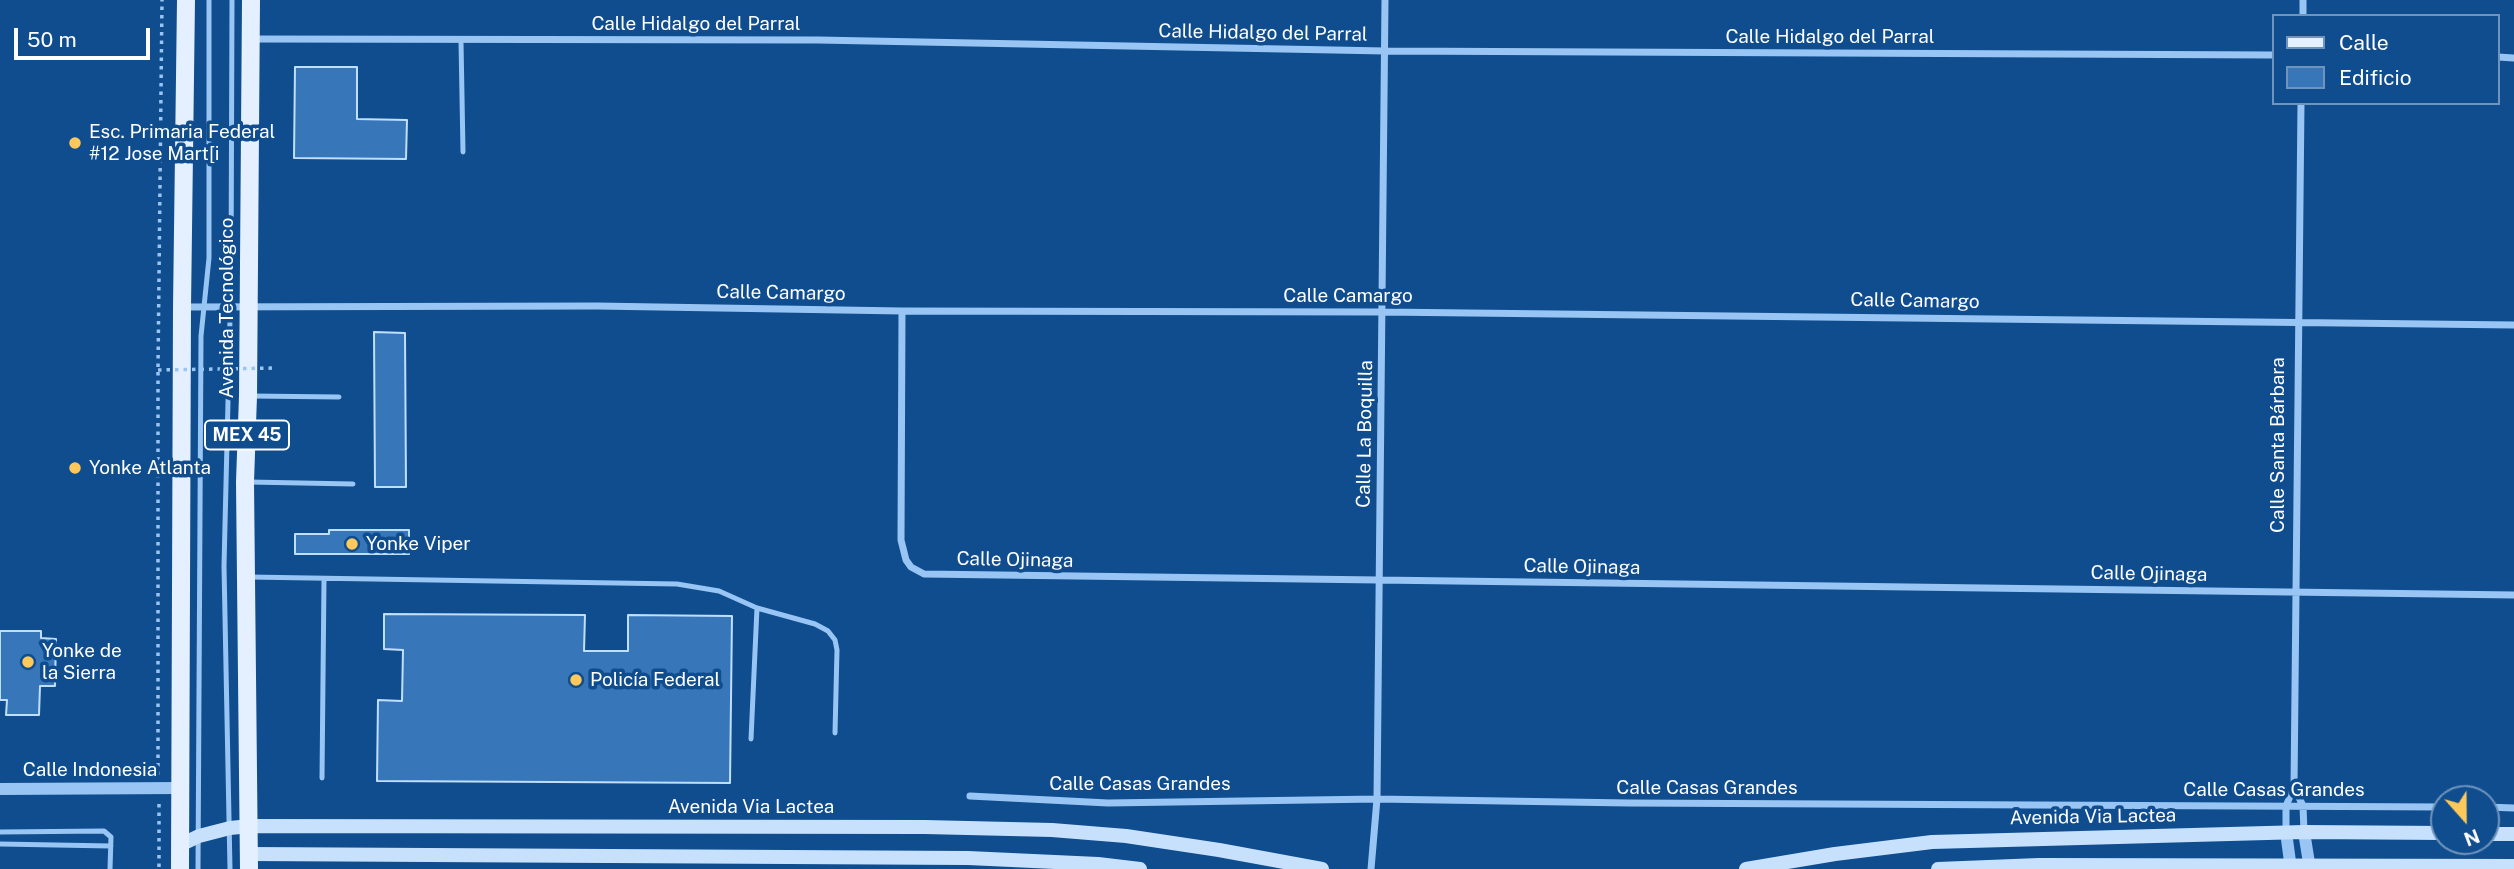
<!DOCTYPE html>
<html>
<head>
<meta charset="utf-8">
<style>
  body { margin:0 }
  #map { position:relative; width:2514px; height:869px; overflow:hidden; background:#0f4d8f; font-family:"Public Sans",sans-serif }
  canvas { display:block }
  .legend { position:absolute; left:2272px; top:14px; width:228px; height:91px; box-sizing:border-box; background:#0f4d8f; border:2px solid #6f94bc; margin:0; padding:9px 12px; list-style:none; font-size:21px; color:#fff }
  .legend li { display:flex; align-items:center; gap:14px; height:35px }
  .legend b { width:35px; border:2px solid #6f94bc }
  .north { position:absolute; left:2430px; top:785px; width:70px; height:70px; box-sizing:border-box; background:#0f4d8f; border:2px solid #6f94bc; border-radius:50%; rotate:159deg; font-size:19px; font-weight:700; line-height:28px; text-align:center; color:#fff }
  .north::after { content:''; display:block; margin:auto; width:24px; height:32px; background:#ffc85a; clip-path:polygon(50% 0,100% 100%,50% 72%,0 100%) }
  .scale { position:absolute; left:14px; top:28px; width:136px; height:32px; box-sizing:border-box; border:4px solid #fff; border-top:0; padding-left:9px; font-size:21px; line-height:24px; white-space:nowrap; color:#fff; -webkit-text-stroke:5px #0f4d8f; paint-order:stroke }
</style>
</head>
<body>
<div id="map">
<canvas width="2514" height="869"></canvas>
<ul class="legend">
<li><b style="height:9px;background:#e4f0ff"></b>Calle</li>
<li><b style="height:19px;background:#3777b9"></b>Edificio</li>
</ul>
<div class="north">N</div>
<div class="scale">50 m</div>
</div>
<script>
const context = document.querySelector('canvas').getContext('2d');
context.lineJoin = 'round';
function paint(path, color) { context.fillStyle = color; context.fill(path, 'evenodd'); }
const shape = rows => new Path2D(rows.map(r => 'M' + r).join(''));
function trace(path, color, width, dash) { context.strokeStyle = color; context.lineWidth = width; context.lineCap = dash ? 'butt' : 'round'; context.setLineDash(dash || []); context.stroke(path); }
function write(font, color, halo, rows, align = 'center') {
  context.font = font + ' "Public Sans",sans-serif'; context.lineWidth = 7; context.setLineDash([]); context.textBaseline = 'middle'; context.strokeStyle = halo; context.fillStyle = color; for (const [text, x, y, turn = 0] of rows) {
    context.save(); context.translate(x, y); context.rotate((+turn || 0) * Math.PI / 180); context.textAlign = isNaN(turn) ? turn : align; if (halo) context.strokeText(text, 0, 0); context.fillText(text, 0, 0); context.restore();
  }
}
const building = shape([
  [295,67,357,67,357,119,407,120,406,159,294,158,295,67],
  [374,332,405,333,406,487,375,487,374,332],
  [329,530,409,530,409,554,295,554,295,534,329,534,329,530],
  [384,614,585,615,584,651,628,651,628,615,732,616,730,783,377,781,378,700,402,701,403,650,384,649,384,614],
  [0,631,41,631,41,638,56,639,55,686,40,686,39,715,6,715,7,700,0,700,0,631]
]);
paint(building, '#3777b9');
trace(building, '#c0defe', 2);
trace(shape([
  [158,775,158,370,162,0],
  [159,804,159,869]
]), '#98c5f3', 3.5, [3.5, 5]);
trace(shape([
  [461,41,463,152],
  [251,396,339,397],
  [249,482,353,484],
  [249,577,677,584,719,591,757,608,815,624,828,631,835,640,837,650,835,733],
  [751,739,757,608],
  [322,778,324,580],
  [0,832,104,831,111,837,110,869],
  [0,844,111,846],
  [198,869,201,336,209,258,209,0],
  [230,869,224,566,231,278,232,0]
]), '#98c5f3', 5);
trace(shape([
  [2303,16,2303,0],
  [252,39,818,40,1385,51,2274,55],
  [2498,57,2514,58],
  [184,307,597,306,902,311,1382,312,2514,325],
  [902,311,901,540,906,560,911,567,924,574,2514,595],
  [2294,787,2303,806,2304,832],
  [970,796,1108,803,1377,799,1629,803,2444,807],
  [2486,807,2514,808],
  [2286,832,2286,806,2294,787,2301,103],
  [1371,869,1377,799,1385,0]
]), '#98c5f3', 7);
trace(shape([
  [0,789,180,788],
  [2286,832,2291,869],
  [2304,832,2310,869]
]), '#98c5f3', 12);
trace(shape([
  [2486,834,2514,834],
  [180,845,199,836,230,828,250,826,925,827,1052,830,1126,836,1219,850,1322,869],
  [249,854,968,858,1098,864,1140,869],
  [1746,869,1835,854,1932,842,2304,832,2444,833],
  [1938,869,2039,865,2514,866]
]), '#c7e1fd', 14);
trace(shape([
  [180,869,182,307,186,0],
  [249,869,245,482,248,396,251,0]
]), '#e4f0ff', 18);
trace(shape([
  [158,370,276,368]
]), '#98c5f3', 3.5, [3.5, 5]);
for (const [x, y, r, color] of [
  [75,143,7,"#ffc85a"],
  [75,468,7,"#ffc85a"],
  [352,544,7,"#ffc85a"],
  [28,662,7,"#ffc85a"],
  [576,680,7,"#ffc85a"]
]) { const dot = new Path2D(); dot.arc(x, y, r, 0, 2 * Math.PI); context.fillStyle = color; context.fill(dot); trace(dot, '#0f4d8f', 2.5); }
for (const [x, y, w] of [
  [247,435,84]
]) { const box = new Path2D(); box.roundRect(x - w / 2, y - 14.5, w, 29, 5); context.fillStyle = '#0f4d8f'; context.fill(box); trace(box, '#fff', 2); }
write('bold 18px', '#fff', null, [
  ["MEX 45",247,435]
]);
write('19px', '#fff', '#0f4d8f', [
  ["Calle Hidalgo del Parral",696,24],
  ["Calle Hidalgo del Parral",1263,33,1],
  ["Calle Hidalgo del Parral",1830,37],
  ["Calle Camargo",781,293,1],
  ["Calle Camargo",1348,296],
  ["Calle Camargo",1915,301,1],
  ["Avenida Tecnológico",227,308,-90],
  ["Calle La Boquilla",1365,434,-89],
  ["Calle Santa Bárbara",2278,445,-90],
  ["Calle Ojinaga",1015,560,1],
  ["Calle Ojinaga",1582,567,1],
  ["Calle Ojinaga",2149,574,1],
  ["Calle Indonesia",90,770],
  ["Calle Casas Grandes",1140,784],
  ["Calle Casas Grandes",1707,788],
  ["Calle Casas Grandes",2274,790],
  ["Avenida Via Lactea",751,807],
  ["Avenida Via Lactea",2093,817,-1]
]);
write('19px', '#fff', '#0f4d8f', [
  ["Esc. Primaria Federal",89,132],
  ["#12 Jose Mart[i",89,154],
  ["Yonke Atlanta",89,468],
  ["Yonke Viper",366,544],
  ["Yonke de",42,651],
  ["la Sierra",42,673],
  ["Policía Federal",590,680]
], 'left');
</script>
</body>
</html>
